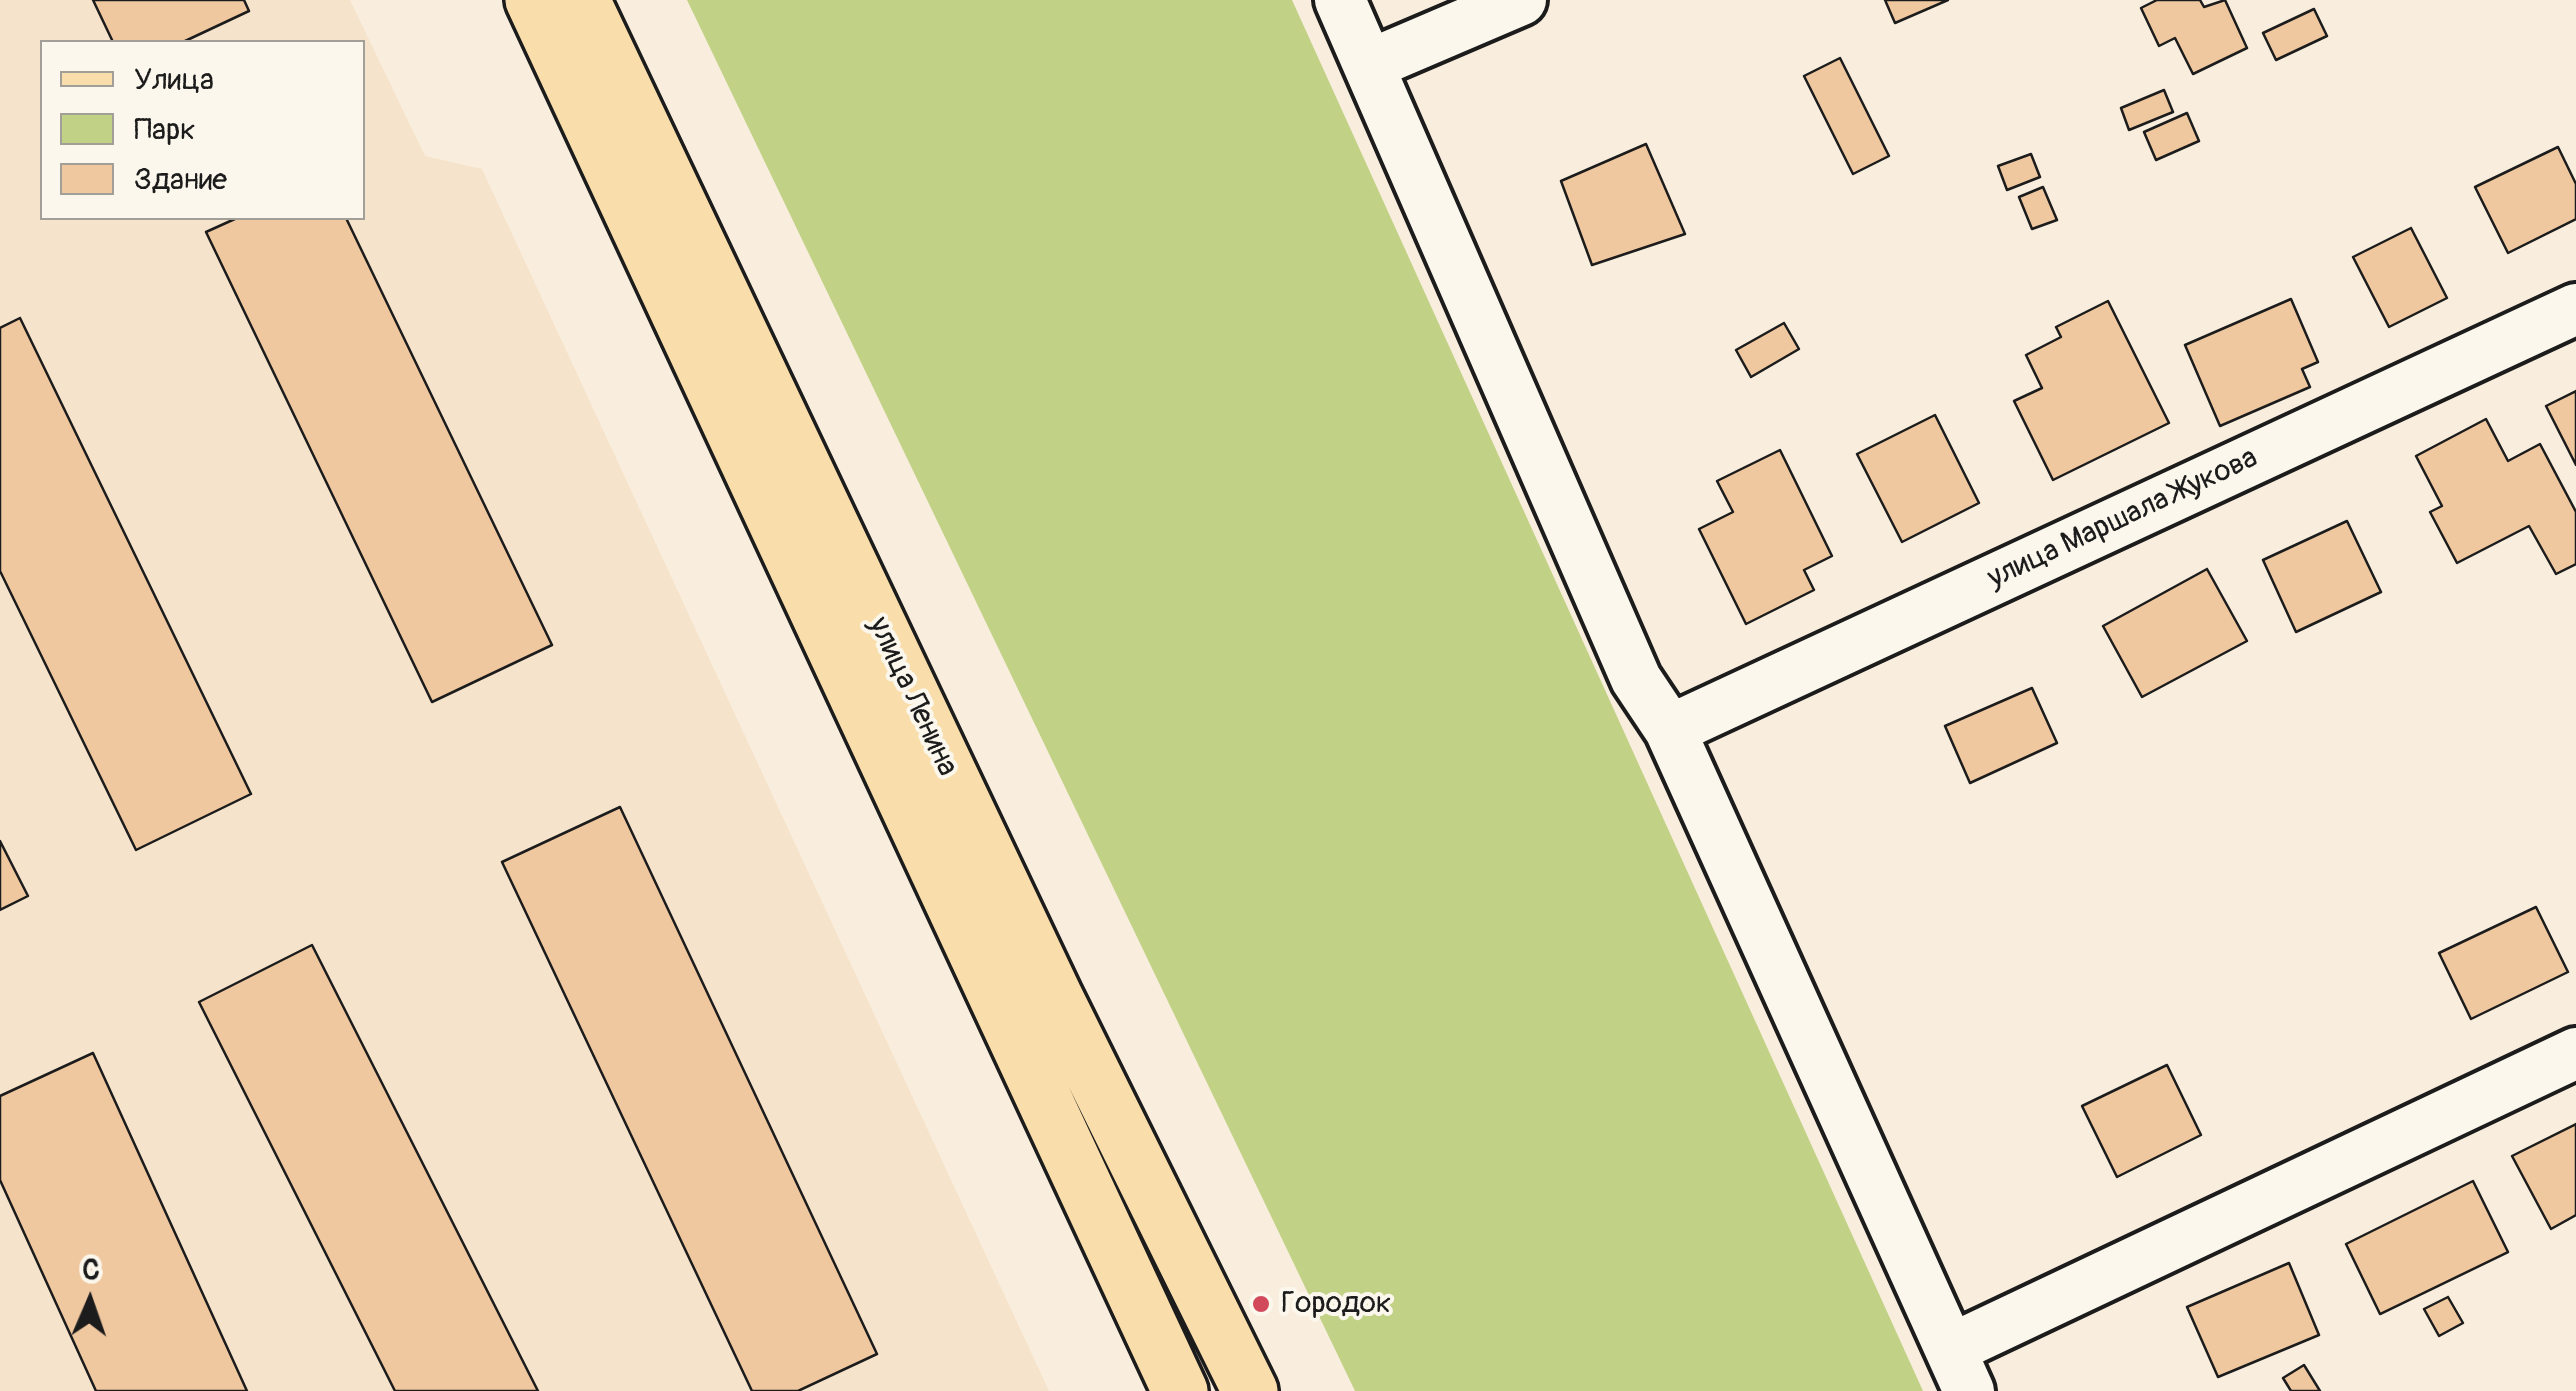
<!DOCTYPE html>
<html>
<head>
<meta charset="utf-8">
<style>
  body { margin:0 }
  #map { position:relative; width:2576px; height:1391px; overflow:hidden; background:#f9eedd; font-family:Pangolin,sans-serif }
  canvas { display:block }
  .legend { position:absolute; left:40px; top:40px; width:325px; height:180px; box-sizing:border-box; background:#fbf7ec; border:2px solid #a29f99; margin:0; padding:12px 18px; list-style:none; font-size:30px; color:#1c1c1c }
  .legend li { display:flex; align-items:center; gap:20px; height:50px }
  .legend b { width:50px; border:2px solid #a29f99 }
  .north { position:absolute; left:40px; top:1251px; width:100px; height:100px; -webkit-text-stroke:8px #fbf7ec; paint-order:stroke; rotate:2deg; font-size:28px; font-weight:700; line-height:40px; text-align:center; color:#1c1c1c }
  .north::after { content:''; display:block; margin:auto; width:35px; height:45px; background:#1c1c1c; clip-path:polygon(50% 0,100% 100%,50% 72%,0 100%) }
</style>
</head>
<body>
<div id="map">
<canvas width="2576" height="1391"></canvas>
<ul class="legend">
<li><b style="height:12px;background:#f9deab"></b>Улица</li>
<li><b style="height:28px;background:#c1d186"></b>Парк</li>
<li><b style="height:28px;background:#f0c8a0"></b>Здание</li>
</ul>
<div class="north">С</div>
</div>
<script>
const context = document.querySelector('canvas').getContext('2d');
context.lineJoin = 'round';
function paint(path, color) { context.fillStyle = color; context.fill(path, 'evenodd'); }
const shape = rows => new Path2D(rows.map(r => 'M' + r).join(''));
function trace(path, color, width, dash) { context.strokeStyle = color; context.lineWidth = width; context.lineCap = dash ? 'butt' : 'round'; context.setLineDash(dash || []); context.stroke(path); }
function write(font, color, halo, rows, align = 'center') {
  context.font = font + ' Pangolin,sans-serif'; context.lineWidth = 8; context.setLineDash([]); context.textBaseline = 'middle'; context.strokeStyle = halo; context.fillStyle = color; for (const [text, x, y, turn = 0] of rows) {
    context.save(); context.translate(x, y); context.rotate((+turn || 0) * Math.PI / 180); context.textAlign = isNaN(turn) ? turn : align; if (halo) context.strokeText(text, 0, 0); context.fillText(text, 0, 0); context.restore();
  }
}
paint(shape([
  [0,0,350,0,425,156,482,169,1049,1391,0,1391],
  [42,42,362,42,362,218,42,218]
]), '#f6e3cb');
paint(shape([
  [687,0,1292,0,1923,1391,1355,1391]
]), '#c1d186');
const building = shape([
  [93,0,244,0,249,11,183,42,113,42,93,0],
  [1885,0,1948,0,1895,23,1885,0],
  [2157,0,2200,0,2204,7,2225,0,2247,48,2193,74,2175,38,2159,46,2141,8,2157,0],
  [2314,9,2327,36,2276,60,2263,33,2314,9],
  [1840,58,1889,156,1853,174,1804,76,1840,58],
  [2164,90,2173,112,2129,130,2121,108,2164,90],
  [2187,113,2199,141,2156,160,2144,132,2187,113],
  [1646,144,1685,234,1592,265,1561,181,1646,144],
  [2558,147,2576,184,2576,219,2508,253,2475,187,2558,147],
  [2031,154,2040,177,2007,190,1998,166,2031,154],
  [2043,187,2057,220,2032,229,2019,197,2043,187],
  [237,218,346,218,552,645,432,702,206,232,237,218],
  [2411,228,2447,298,2389,327,2353,257,2411,228],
  [2291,299,2318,362,2302,369,2310,387,2220,426,2185,345,2291,299],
  [2108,301,2169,423,2053,480,2014,401,2042,388,2026,355,2061,337,2056,327,2108,301],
  [20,318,251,794,136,850,0,571,0,328,20,318],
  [1784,323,1799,349,1751,377,1736,350,1784,323],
  [2576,391,2576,465,2546,406,2576,391],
  [1935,415,1979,503,1902,542,1857,454,1935,415],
  [2486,419,2508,461,2540,444,2576,512,2576,564,2556,574,2529,526,2457,563,2430,512,2442,506,2416,456,2486,419],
  [1780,450,1832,556,1804,570,1814,590,1746,624,1699,529,1733,512,1717,481,1780,450],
  [2347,521,2381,592,2296,632,2263,560,2347,521],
  [2207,569,2247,641,2142,697,2103,626,2207,569],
  [2032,688,2057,743,1970,783,1945,726,2032,688],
  [620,807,877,1354,798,1391,752,1391,502,862,620,807],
  [0,841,28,896,0,910,0,841],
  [2536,907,2568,972,2471,1019,2439,953,2536,907],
  [312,945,538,1391,395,1391,199,1002,312,945],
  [93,1053,247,1391,96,1391,0,1180,0,1096,93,1053],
  [2167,1065,2201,1135,2117,1177,2082,1106,2167,1065],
  [2576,1124,2576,1215,2551,1229,2512,1156,2576,1124],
  [2473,1181,2508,1252,2380,1314,2346,1244,2473,1181],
  [2289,1263,2319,1335,2218,1377,2187,1307,2289,1263],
  [2448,1297,2463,1323,2439,1336,2424,1309,2448,1297],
  [2304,1365,2320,1391,2291,1391,2283,1378,2304,1365]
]);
paint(building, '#f0c8a0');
trace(building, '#1c1c1c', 2.5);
const street = shape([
  [1340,0,1636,679,1670,730,1969,1391],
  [1369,65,1521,0],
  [1670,730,2576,309],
  [1951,1349,2576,1053]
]);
const primary = shape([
  [533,0,1180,1391],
  [582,0,1055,997,1250,1391]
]);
trace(street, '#1c1c1c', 58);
trace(primary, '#1c1c1c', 62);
trace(street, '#fbf7ec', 50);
trace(primary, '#f9deab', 55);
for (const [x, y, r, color] of [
  [1261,1304,10,"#d1495b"]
]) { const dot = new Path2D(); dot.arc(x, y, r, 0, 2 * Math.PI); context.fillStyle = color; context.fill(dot); trace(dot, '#fbf7ec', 4); }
write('30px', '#1c1c1c', '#fbf7ec', [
  ["улица Маршала Жукова",2123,519,-25],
  ["улица Ленина",912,697,65]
]);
write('30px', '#1c1c1c', '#fbf7ec', [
  ["Городок",1281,1304]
], 'left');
</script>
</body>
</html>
